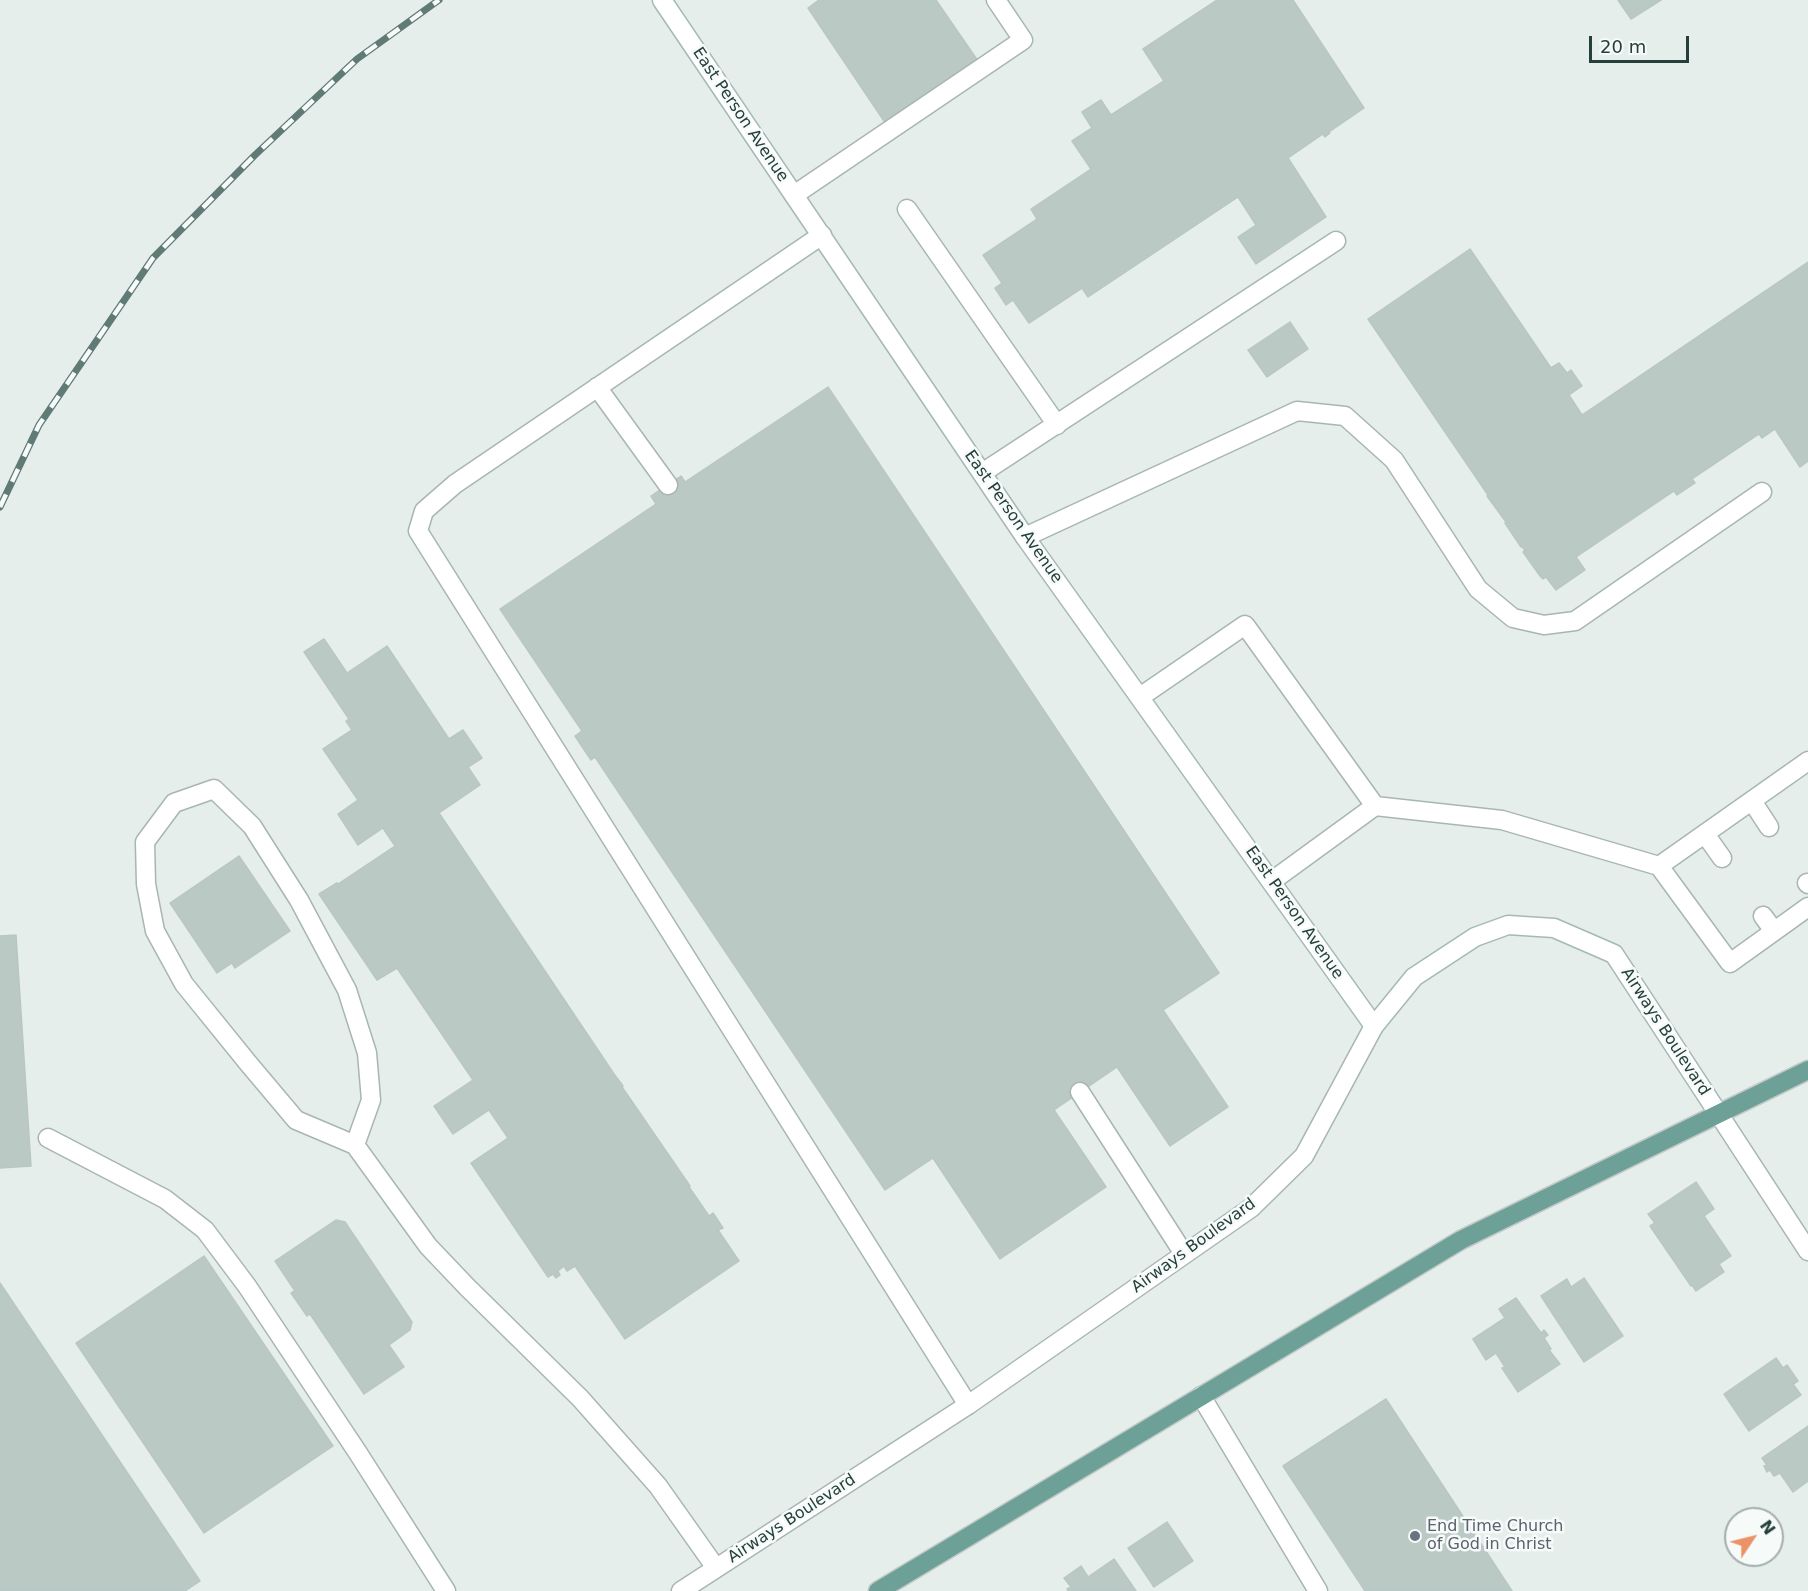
<!DOCTYPE html>
<html>
<head>
<meta charset="utf-8">
<style>
  body { margin:0 }
  #map { position:relative; width:1808px; height:1591px; overflow:hidden; background:#e6eeeb; font-family:"DejaVu Sans",sans-serif }
  canvas { display:block }
  .north { position:absolute; left:1724px; top:1507px; width:60px; height:60px; box-sizing:border-box; background:#f6faf9; border:2px solid #a2afad; border-radius:50%; rotate:55deg; font-size:16px; font-weight:700; line-height:24px; text-align:center; color:#253f3b }
  .north::after { content:''; display:block; margin:auto; width:21px; height:27px; background:#eb9367; clip-path:polygon(50% 0,100% 100%,50% 72%,0 100%) }
  .scale { position:absolute; left:1589px; top:36px; width:100px; height:27px; box-sizing:border-box; border:3px solid #253f3b; border-top:0; padding-left:8px; font-size:18px; line-height:21px; white-space:nowrap; color:#253f3b; -webkit-text-stroke:4px #f6faf9; paint-order:stroke }
</style>
</head>
<body>
<div id="map">
<canvas width="1808" height="1591"></canvas>
<div class="north">N</div>
<div class="scale">20 m</div>
</div>
<script>
const context = document.querySelector('canvas').getContext('2d');
context.lineJoin = 'round';
function paint(path, color) { context.fillStyle = color; context.fill(path, 'evenodd'); }
const shape = rows => new Path2D(rows.map(r => 'M' + r).join(''));
function trace(path, color, width, dash) { context.strokeStyle = color; context.lineWidth = width; context.lineCap = dash ? 'butt' : 'round'; context.setLineDash(dash || []); context.stroke(path); }
function write(font, color, halo, rows, align = 'center') {
  context.font = font + ' "DejaVu Sans",sans-serif'; context.lineWidth = 5; context.setLineDash([]); context.textBaseline = 'middle'; context.strokeStyle = halo; context.fillStyle = color; for (const [text, x, y, turn = 0] of rows) {
    context.save(); context.translate(x, y); context.rotate((+turn || 0) * Math.PI / 180); context.textAlign = isNaN(turn) ? turn : align; if (halo) context.strokeText(text, 0, 0); context.fillText(text, 0, 0); context.restore();
  }
}
const building = shape([
  [819,0,936,0,978,61,886,124,808,8,819,0],
  [1217,0,1293,0,1364,108,1329,132,1330,133,1325,137,1323,134,1288,158,1326,217,1256,264,1238,237,1256,225,1238,197,1088,297,1082,288,1029,323,1013,300,1006,305,995,288,1002,283,983,255,1037,219,1031,209,1091,169,1072,141,1092,128,1082,112,1101,100,1111,115,1164,81,1143,49,1217,0],
  [1618,0,1661,0,1631,19,1618,0],
  [1470,249,1551,368,1559,363,1567,373,1571,370,1582,386,1569,395,1582,415,1808,262,1808,461,1800,467,1775,429,1762,438,1759,434,1692,479,1695,483,1677,495,1674,491,1576,557,1585,570,1556,590,1546,577,1543,579,1540,576,1523,552,1525,551,1522,546,1521,547,1505,523,1506,522,1487,496,1488,495,1368,319,1470,249],
  [1290,322,1308,349,1267,377,1248,350,1290,322],
  [828,387,1219,973,1163,1010,1228,1107,1170,1146,1117,1067,1054,1110,1106,1187,1000,1259,933,1158,885,1190,595,757,591,760,575,736,582,731,500,609,656,504,651,496,681,476,685,482,828,387],
  [324,639,347,673,387,646,449,739,463,730,482,758,468,767,480,785,439,813,614,1074,623,1086,622,1087,690,1186,689,1187,709,1216,713,1213,723,1228,718,1230,739,1261,625,1339,575,1266,567,1271,564,1266,558,1271,560,1275,556,1278,553,1274,548,1277,471,1163,508,1138,489,1110,453,1134,434,1106,473,1080,397,968,377,980,319,894,337,883,338,884,395,846,383,828,358,845,338,814,358,800,323,749,352,730,346,721,349,719,304,652,324,639],
  [239,856,290,931,235,968,232,963,217,973,170,903,239,856],
  [16,935,31,1166,0,1168,0,936,16,935],
  [1696,1182,1714,1209,1704,1216,1731,1256,1719,1264,1724,1272,1696,1291,1692,1285,1691,1286,1650,1226,1655,1223,1648,1214,1696,1182],
  [336,1220,345,1222,412,1322,410,1330,389,1345,404,1367,364,1394,310,1314,307,1316,291,1293,295,1291,275,1261,336,1220],
  [204,1256,333,1446,204,1533,76,1343,204,1256],
  [1584,1278,1623,1336,1584,1362,1541,1296,1567,1279,1571,1287,1584,1278],
  [0,1283,200,1581,185,1591,0,1591,0,1283],
  [1516,1298,1541,1333,1544,1330,1548,1335,1544,1338,1551,1349,1549,1350,1560,1364,1518,1392,1502,1368,1505,1367,1496,1353,1486,1360,1473,1339,1505,1318,1499,1309,1516,1298],
  [1776,1358,1783,1368,1787,1365,1798,1381,1793,1384,1801,1395,1749,1431,1724,1394,1776,1358],
  [1386,1399,1512,1591,1365,1591,1283,1466,1386,1399],
  [1808,1426,1808,1481,1793,1492,1780,1473,1774,1476,1770,1470,1767,1472,1764,1466,1767,1465,1762,1458,1808,1426],
  [1167,1522,1193,1561,1154,1587,1128,1548,1167,1522],
  [1114,1559,1136,1591,1068,1591,1067,1589,1071,1587,1064,1578,1081,1566,1088,1577,1114,1559]
]);
paint(building, '#bbc9c4');
trace(building, '#b8c7c3', 1.5);
const service = shape([
  [794,195,1023,40,996,0],
  [907,209,1057,425],
  [822,235,455,484,424,511,418,531,968,1405],
  [597,387,668,485],
  [982,473,1336,241],
  [1025,537,1297,411,1345,416,1394,460,1478,589,1513,618,1544,625,1575,621,1762,492],
  [1140,697,1245,625,1375,806,1272,881],
  [1808,761,1659,866,1730,963,1808,907],
  [1752,801,1769,827],
  [1375,806,1502,820,1659,866],
  [1705,834,1722,858],
  [1807,883,1808,884],
  [1763,916,1774,931],
  [1080,1092,1184,1254],
  [48,1138,165,1199,205,1230,247,1286,358,1453,446,1591],
  [355,1145,296,1120,248,1063,184,984,155,931,146,884,145,842,174,803,214,789,252,826,299,900,347,990,367,1053,371,1100,355,1145,428,1246,467,1287,580,1398,658,1486,716,1568],
  [1201,1396,1318,1591]
]);
const minor = shape([
  [1718,1113,1808,1251]
]);
const tertiary = shape([
  [681,1591,968,1405,1251,1208,1304,1156,1374,1026]
]);
const secondary = shape([
  [662,0,1025,537,1374,1026,1414,977,1475,937,1508,925,1554,928,1614,954,1718,1113]
]);
const primary = shape([
  [878,1591,1461,1240,1808,1070]
]);
trace(service, '#a8b6b3', 21);
trace(minor, '#a8b6b3', 21);
trace(tertiary, '#a8b6b3', 21);
trace(secondary, '#a5b9b4', 21);
trace(primary, '#c2c9c8', 21);
trace(service, '#fff', 18);
trace(minor, '#fff', 18);
trace(tertiary, '#fff', 18);
trace(secondary, '#fff', 18);
trace(primary, '#6da198', 18);
const rail = shape([
  [0,507,39,425,153,258,255,155,357,59,439,0]
]);
trace(rail, '#607a76', 7);
trace(rail, '#f6faf9', 4.5, [14]);
for (const [x, y, r, color] of [
  [1415,1536,6,"#6b7280"]
]) { const dot = new Path2D(); dot.arc(x, y, r, 0, 2 * Math.PI); context.fillStyle = color; context.fill(dot); trace(dot, '#f6faf9', 2); }
write('16px', '#253f3b', '#f6faf9', [
  ["East Person Avenue",740,115,56],
  ["East Person Avenue",1013,517,55],
  ["East Person Avenue",1294,913,55],
  ["Airways Boulevard",1665,1032,57],
  ["Airways Boulevard",1194,1246,-36],
  ["Airways Boulevard",792,1519,-33]
]);
write('16px', '#5b616d', '#f6faf9', [
  ["End Time Church",1427,1527],
  ["of God in Christ",1427,1545]
], 'left');
</script>
</body>
</html>
